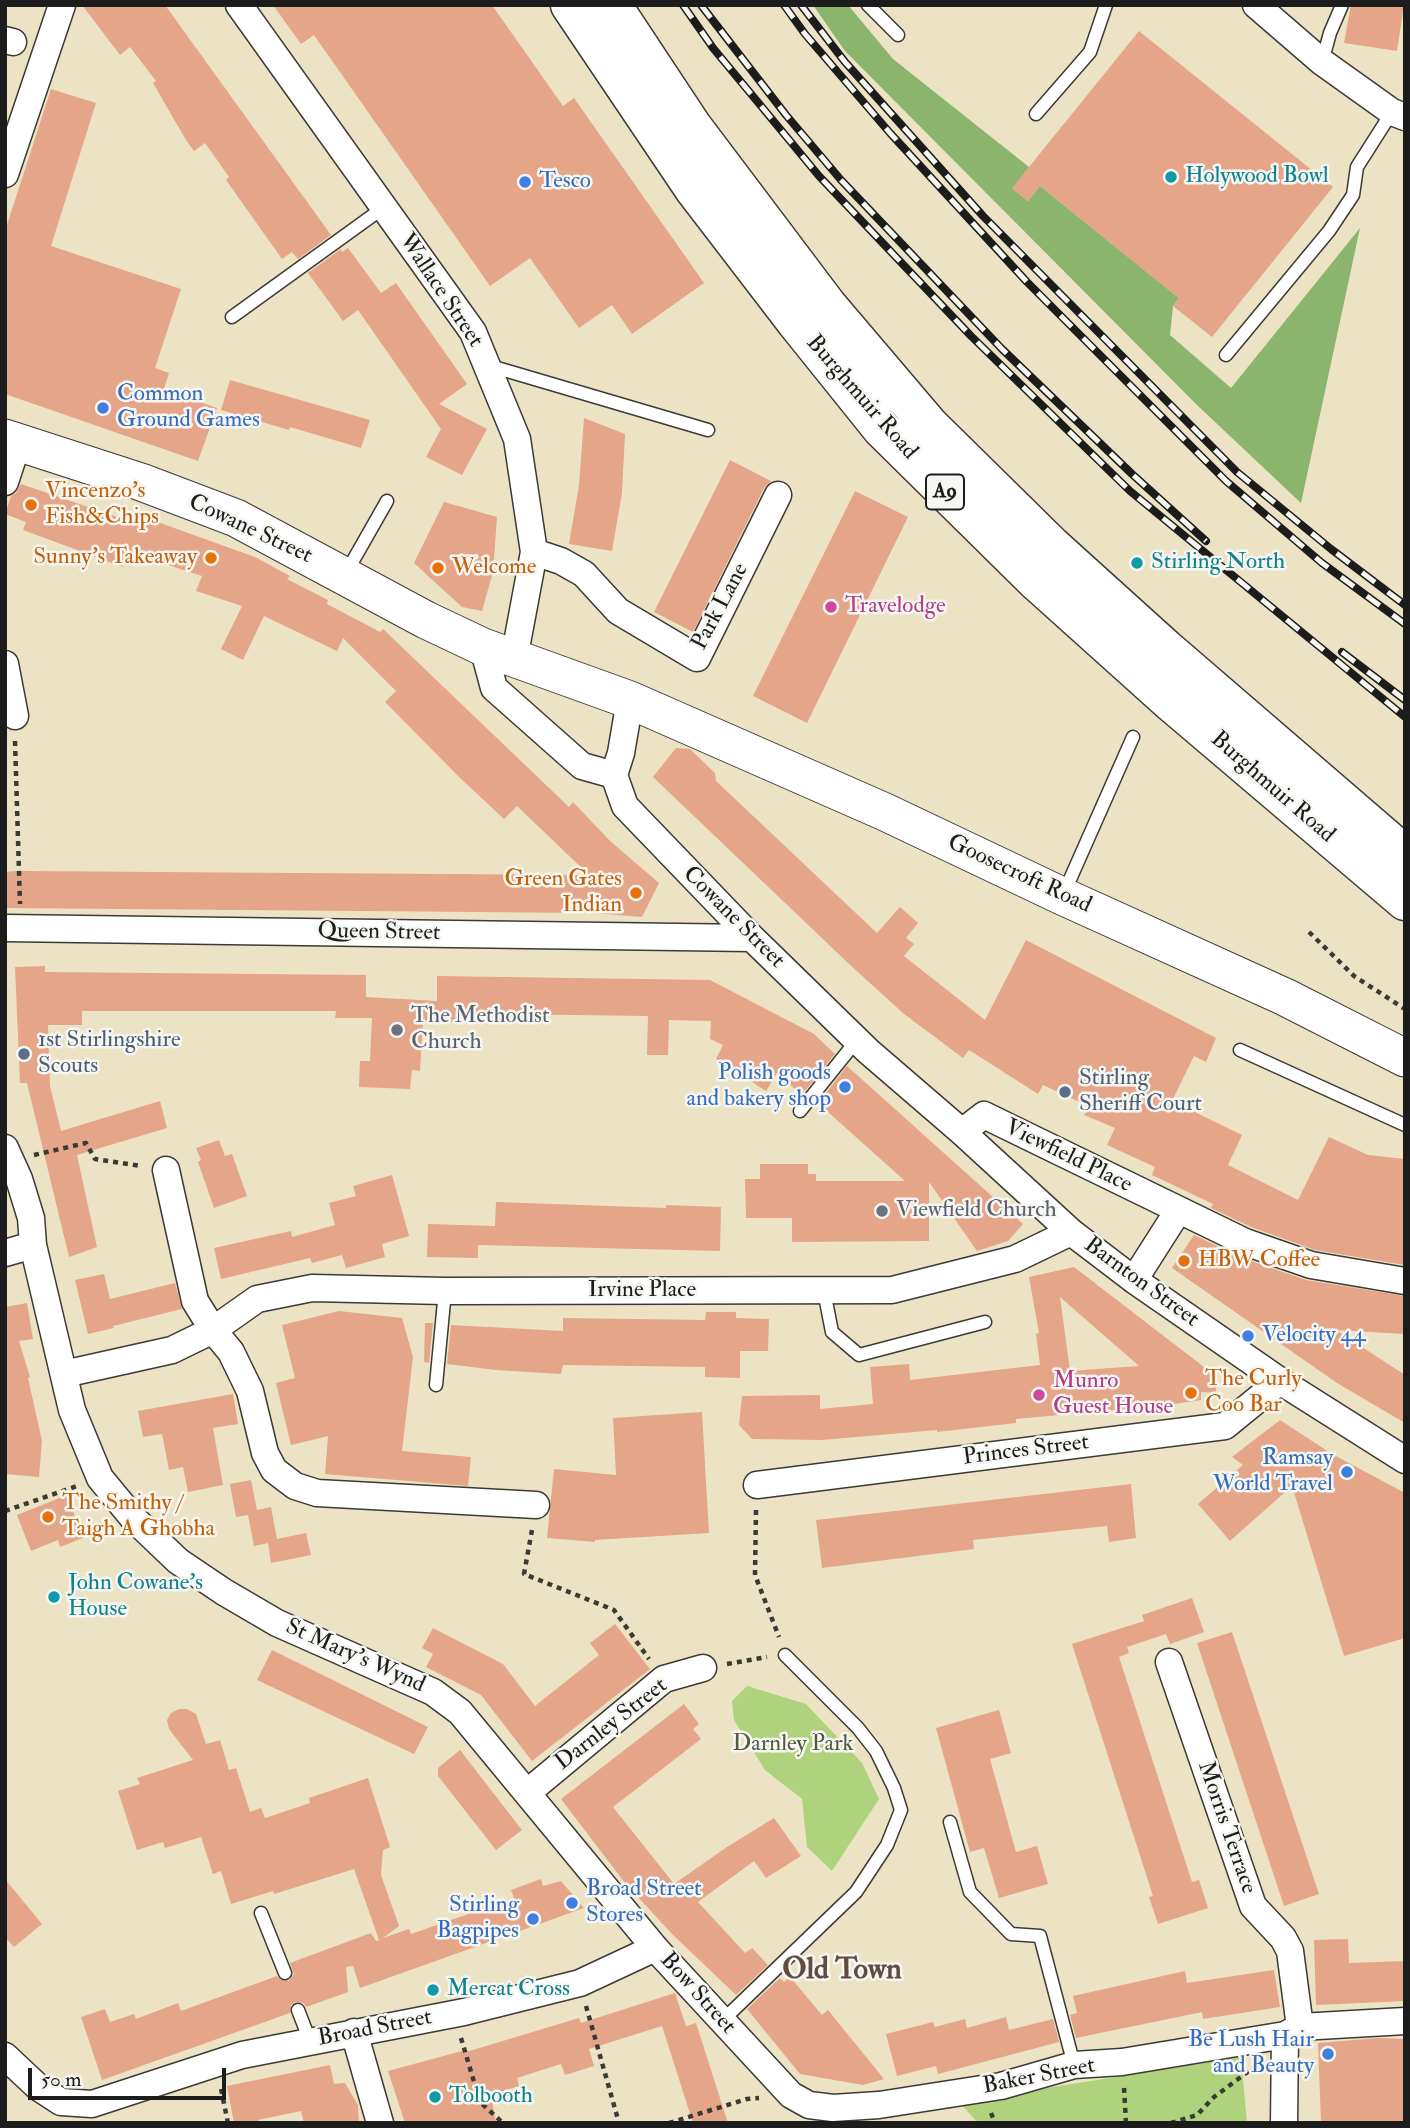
<!DOCTYPE html>
<html>
<head>
<meta charset="utf-8">
<style>
  body { margin:0 }
  #map { position:relative; width:1410px; height:2128px; overflow:hidden; background:#ece3c4; font-family:"IM FELL Double Pica",serif }
  canvas { display:block }
  .frame { position:absolute; inset:0; border:7px solid #1c1c1c; pointer-events:none }
  .scale { position:absolute; left:28px; top:2068px; width:198px; height:32px; box-sizing:border-box; border:4px solid #1c1c1c; border-top:0; padding-left:9px; font-size:21px; line-height:24px; white-space:nowrap; color:#1c1c1c; -webkit-text-stroke:5px #f6f6f2; paint-order:stroke }
</style>
</head>
<body>
<div id="map">
<canvas width="1410" height="2128"></canvas>
<div class="frame"></div>
<div class="scale">50 m</div>
</div>
<script>
const context = document.querySelector('canvas').getContext('2d');
context.lineJoin = 'round';
function paint(path, color) { context.fillStyle = color; context.fill(path, 'evenodd'); }
const shape = rows => new Path2D(rows.map(r => 'M' + r).join(''));
function trace(path, color, width, dash) { context.strokeStyle = color; context.lineWidth = width; context.lineCap = dash ? 'butt' : 'round'; context.setLineDash(dash || []); context.stroke(path); }
function write(font, color, halo, rows, align = 'center') {
  context.font = font + ' "IM FELL Double Pica",serif'; context.lineWidth = 5; context.setLineDash([]); context.textBaseline = 'middle'; context.strokeStyle = halo; context.fillStyle = color; for (const [text, x, y, turn = 0] of rows) {
    context.save(); context.translate(x, y); context.rotate((+turn || 0) * Math.PI / 180); context.textAlign = isNaN(turn) ? turn : align; if (halo) context.strokeText(text, 0, 0); context.fillText(text, 0, 0); context.restore();
  }
}
paint(shape([
  [747,1686,806,1704,862,1763,879,1799,832,1871,807,1847,802,1799,765,1770,734,1720,732,1701],
  [1241,2057,1247,2123,978,2123,959,2102]
]), '#afd37d');
paint(shape([
  [813,5,848,5,893,59,1029,167,1013,189,1028,201,1040,186,1179,298,1173,306,1170,335,1231,388,1360,228,1301,503,1197,405,845,51]
]), '#8bb56c');
paint(shape([
  [82,5,165,5,331,235,298,259,292,252,282,259,226,180,229,177,205,143,194,151,186,140,153,83,156,81,130,47,120,55],
  [273,5,492,5,563,106,574,98,704,283,632,334,612,305,579,328,530,258,490,286,314,35,301,44],
  [1351,5,1404,5,1397,51,1344,43],
  [1139,31,1333,187,1212,337,1173,306,1179,298,1040,186,1028,201,1012,188],
  [51,89,96,103,51,246,181,289,155,368,169,373,164,389,217,408,198,461,5,394,5,231],
  [348,248,381,293,396,283,467,384,439,404,487,429,462,475,426,457,441,429,358,310,343,321,308,273,341,249,342,252],
  [230,380,370,420,361,448,290,427,289,430,221,410],
  [584,418,625,434,622,493,612,551,569,544,579,485],
  [730,460,771,481,764,488,693,632,654,612],
  [21,484,135,523,138,515,255,557,290,576,287,579,328,600,327,604,380,632,383,629,569,807,573,802,610,841,659,883,642,917,593,913,5,908,5,872,16,871,589,875,517,806,504,819,459,777,385,702,396,691,343,638,337,651,264,616,243,660,221,649,242,606,196,591,202,576,150,559,128,554,123,567,23,530,26,522,5,514,11,496,16,493],
  [855,491,908,517,807,723,753,696],
  [444,502,497,517,493,572,482,611,462,607,414,563],
  [676,748,690,749,715,773,716,781,877,933,900,907,918,923,906,938,914,944,904,956,985,1020,1026,940,1216,1038,1206,1062,1194,1056,1172,1101,1242,1135,1228,1165,1298,1200,1329,1137,1368,1155,1405,1159,1405,1265,1315,1250,1251,1227,1211,1208,1213,1204,1152,1175,1155,1167,1107,1145,1115,1128,1084,1115,1088,1106,1043,1085,1038,1094,969,1050,963,1058,904,1014,848,963,653,777],
  [45,966,45,972,366,975,366,997,437,1001,437,976,710,980,814,1034,835,1054,805,1091,800,1087,796,1090,777,1073,766,1091,716,1059,723,1045,710,1039,711,1021,669,1020,668,1055,647,1055,648,1016,491,1014,491,1022,423,1022,420,1071,412,1070,410,1089,359,1087,360,1061,370,1061,372,1018,335,1018,336,1011,82,1011,82,1025,48,1025,50,1086,61,1131,160,1101,167,1128,77,1155,97,1247,69,1257,27,1083,20,1083,15,967],
  [847,1066,1023,1224,1008,1241,977,1251,929,1182,929,1241,792,1242,792,1218,746,1218,745,1179,760,1179,760,1164,808,1164,808,1174,816,1174,816,1181,905,1181,818,1103],
  [219,1140,225,1156,232,1154,247,1196,214,1208,198,1162,201,1160,196,1148],
  [392,1175,409,1236,382,1244,385,1257,346,1268,342,1255,312,1263,310,1258,221,1279,214,1248,291,1231,292,1237,335,1225,329,1203,356,1196,353,1186],
  [496,1202,666,1208,666,1205,721,1207,720,1251,478,1245,478,1258,427,1257,428,1224,495,1226],
  [1194,1235,1240,1257,1306,1280,1405,1296,1405,1334,1336,1330,1405,1375,1405,1423,1337,1383,1172,1268],
  [1074,1267,1217,1377,1216,1393,1201,1392,1201,1400,1168,1405,1016,1419,1016,1423,937,1432,937,1430,822,1440,752,1439,739,1425,742,1396,820,1395,820,1409,873,1404,870,1367,909,1364,910,1380,1040,1365,1036,1334,1039,1333,1029,1277],
  [1060,1297,1139,1366,1070,1371],
  [104,1274,110,1299,175,1283,182,1309,113,1326,114,1328,88,1334,75,1280],
  [27,1303,33,1339,19,1341,30,1377,28,1378,42,1441,39,1477,5,1474,5,1307],
  [339,1311,402,1318,413,1357,402,1451,471,1457,468,1486,325,1474,328,1436,291,1445,276,1383,295,1378,282,1325],
  [706,1312,736,1312,736,1318,769,1319,768,1351,740,1351,740,1378,705,1377,705,1367,563,1365,561,1374,496,1370,447,1364,451,1325,563,1331,563,1318,705,1320],
  [425,1323,433,1323,429,1363,424,1362],
  [233,1394,238,1424,213,1428,223,1485,188,1492,183,1467,169,1470,162,1434,143,1437,138,1411],
  [702,1412,709,1533,595,1540,595,1542,547,1538,554,1469,616,1475,613,1418],
  [1280,1420,1332,1454,1405,1493,1405,1638,1344,1656,1292,1486,1230,1541,1198,1504,1243,1465,1232,1457],
  [251,1480,257,1510,271,1507,277,1539,306,1533,311,1555,271,1563,268,1543,254,1546,248,1515,236,1517,230,1484],
  [1131,1484,1136,1538,1109,1542,1107,1526,973,1540,974,1549,822,1568,816,1520],
  [67,1495,83,1538,60,1547,58,1540,31,1551,17,1515],
  [1192,1598,1204,1632,1170,1644,1166,1634,1127,1647,1129,1653,1119,1657,1192,1882,1199,1880,1208,1908,1158,1924,1149,1897,1153,1896,1072,1644,1144,1621,1142,1615],
  [615,1624,650,1669,532,1761,481,1695,426,1667,433,1654,422,1648,433,1628,503,1664,535,1706,599,1655,590,1643],
  [1232,1632,1319,1894,1284,1906,1197,1643],
  [272,1650,428,1727,414,1754,257,1680],
  [684,1704,699,1724,693,1729,701,1739,613,1807,674,1884,727,1847,774,1818,801,1856,766,1878,754,1861,698,1902,745,1953,752,1948,768,1965,736,1995,673,1935,625,1883,561,1799],
  [179,1709,187,1709,196,1714,206,1744,220,1740,229,1770,236,1768,250,1812,261,1808,265,1818,310,1803,309,1798,368,1778,390,1847,383,1850,381,1875,399,1926,383,1938,409,1929,411,1934,514,1898,511,1890,541,1879,543,1886,561,1881,584,1908,360,1988,353,1966,346,1967,348,1992,306,2007,303,2003,296,2002,291,2005,290,2013,102,2080,81,2017,105,2009,110,2022,134,2014,136,2019,178,2003,181,2011,277,1976,283,1981,289,1981,294,1974,290,1963,371,1933,376,1941,379,1940,354,1869,274,1894,273,1891,231,1904,221,1871,213,1874,201,1837,165,1848,163,1842,137,1850,118,1791,140,1784,137,1778,193,1760,169,1729,167,1720,171,1713],
  [999,1710,1011,1753,990,1759,1016,1852,1037,1846,1048,1884,999,1898,984,1848,970,1852,936,1728],
  [460,1750,522,1830,496,1850,438,1776,438,1768],
  [5,1879,42,1924,14,1947,5,1937],
  [1348,1939,1349,1963,1405,1961,1405,2001,1316,2005,1314,1940],
  [1274,1970,1280,2007,1203,2019,1202,2012,1076,2038,1070,2015,1077,2013,1073,1996,1185,1971,1187,1983],
  [790,1977,822,2015,828,2010,884,2079,863,2085,800,2074,747,2009,780,1978,784,1982],
  [675,1993,686,2026,696,2023,728,2123,693,2123,662,2026,589,2049,594,2066,565,2075,561,2064,517,2078,519,2086,491,2095,496,2123,405,2123,388,2071,462,2051,463,2053,579,2018,581,2023],
  [1006,2017,1009,2030,1053,2019,1059,2042,938,2074,936,2066,897,2076,886,2034,933,2022,935,2027,965,2019,967,2028],
  [1378,2038,1405,2039,1405,2123,1321,2123,1318,2043],
  [330,2065,334,2084,345,2083,358,2105,359,2123,304,2123,301,2111,258,2120,258,2123,234,2123,227,2086]
]), '#e5a589');
const lane = shape([
  [868,5,898,35],
  [1322,62,1330,33,1342,5],
  [1036,114,1090,52,1106,5],
  [232,317,383,208],
  [1226,355,1329,231,1353,195,1357,167,1392,112],
  [487,365,708,430],
  [346,573,387,501],
  [1064,893,1133,737],
  [1240,1050,1405,1125],
  [800,1111,857,1040],
  [824,1291,832,1332,859,1355,985,1322],
  [436,1385,445,1291],
  [950,1822,970,1892,1011,1934,1040,1936,1074,2065],
  [261,1913,285,1973],
  [298,2010,310,2041],
  [722,2021,856,1892,887,1845,901,1810,894,1788,876,1751,858,1728,785,1655]
]);
const street = shape([
  [239,5,473,332,517,439,534,552,514,659],
  [1256,5,1322,62,1392,112,1405,117],
  [5,40,13,42],
  [5,174,62,5],
  [5,482,18,442],
  [534,552,561,561,584,574,618,611,697,658,778,495],
  [483,647,494,688,582,766,614,775],
  [5,664,15,716],
  [630,700,621,753,614,775,625,806,752,938,868,1051,962,1132,1071,1232,1134,1280,1280,1381,1405,1460],
  [5,928,752,938],
  [962,1132,984,1115,1245,1242,1311,1265,1405,1281],
  [5,1148,19,1179,31,1218,33,1245,72,1410,100,1478,133,1518,178,1561,224,1592,277,1623,433,1692,460,1712,655,1948,791,2095,809,2105,833,2108,879,2105,1001,2086,1074,2065,1122,2062,1285,2035,1300,2027,1405,2021],
  [166,1170,195,1301,213,1330,231,1352,250,1391,265,1453,274,1470,295,1486,317,1493,536,1505],
  [5,1253,33,1245],
  [1134,1280,1178,1211],
  [64,1374,172,1350,213,1330,257,1299,312,1288,445,1291,892,1290,1015,1259,1071,1232],
  [757,1485,1225,1426,1280,1381],
  [1169,1662,1253,1906,1283,1938,1290,1951,1300,2027],
  [528,1792,664,1679,703,1668],
  [354,2032,380,2123],
  [5,2056,38,2087,61,2102,92,2104,242,2055,464,2012,580,1983,655,1948],
  [1284,2123,1285,2035]
]);
const secondary = shape([
  [5,438,141,482,236,518,426,620,483,647,630,700,885,812,1062,896,1285,997,1405,1058]
]);
const primary = shape([
  [570,5,694,189,796,322,882,429,1034,579,1172,703,1405,901],
  [612,5,692,126,827,305,929,425,1052,546,1166,649,1405,855]
]);
trace(lane, '#3b3a35', 15);
trace(street, '#3b3a35', 29);
trace(secondary, '#3b3a35', 39);
trace(primary, '#3b3a35', 41);
trace(shape([
  [15,741,20,904],
  [1309,932,1354,976,1405,1009],
  [34,1155,86,1143,95,1159,141,1166],
  [756,1510,755,1575,779,1637],
  [5,1511,77,1486],
  [532,1530,524,1574,614,1610,649,1659],
  [727,1664,767,1657],
  [586,2006,619,2123],
  [461,2038,480,2102,503,2123],
  [1124,2088,1126,2123],
  [221,2089,228,2123],
  [991,2113,995,2123],
  [669,2123,747,2099,759,2098],
  [1171,2123,1197,2115,1214,2097,1253,2068]
]), '#3b3a35', 4.5, [5, 5]);
trace(lane, '#fff', 12);
trace(street, '#fff', 26);
trace(secondary, '#fff', 37);
trace(primary, '#fff', 38);
const rail = shape([
  [683,5,713,48,819,176,971,336,1130,491,1405,717],
  [701,5,786,115,841,180,1002,349,1132,474,1206,541],
  [784,5,805,34,890,133,1027,282,1226,481,1322,563,1405,624],
  [801,5,845,62,983,216,1237,472,1331,549,1405,605],
  [1342,652,1405,700]
]);
trace(rail, '#1c1c1c', 8);
trace(rail, '#f6f6f2', 5, [16]);
for (const [x, y, r, color] of [
  [1171,177,7,"#0f9aa8"],
  [525,182,7,"#3f7fe0"],
  [103,408,7,"#3f7fe0"],
  [31,505,7,"#e8710a"],
  [211,558,7,"#e8710a"],
  [1137,563,7,"#0f9aa8"],
  [438,568,7,"#e8710a"],
  [831,607,7,"#d1479c"],
  [636,893,7,"#e8710a"],
  [397,1030,7,"#6b7280"],
  [24,1054,7,"#5c6f8a"],
  [845,1087,7,"#3f7fe0"],
  [1065,1092,7,"#5c6f8a"],
  [882,1211,7,"#6b7280"],
  [1184,1261,7,"#e8710a"],
  [1248,1336,7,"#3f7fe0"],
  [1191,1393,7,"#e8710a"],
  [1039,1395,7,"#d1479c"],
  [1347,1472,7,"#3f7fe0"],
  [48,1517,7,"#e8710a"],
  [54,1597,7,"#0f9aa8"],
  [572,1903,7,"#3f7fe0"],
  [533,1919,7,"#3f7fe0"],
  [433,1990,7,"#0f9aa8"],
  [1328,2054,7,"#3f7fe0"],
  [435,2097,7,"#0f9aa8"]
]) { const dot = new Path2D(); dot.arc(x, y, r, 0, 2 * Math.PI); context.fillStyle = color; context.fill(dot); trace(dot, '#f6f6f2', 2.5); }
for (const [x, y, w] of [
  [945,492,38]
]) { const box = new Path2D(); box.roundRect(x - w / 2, y - 17.5, w, 35, 5); context.fillStyle = '#f6f6f2'; context.fill(box); trace(box, '#1c1c1c', 2); }
write('bold 21px', '#1c1c1c', null, [
  ["A9",945,492]
]);
write('23px', '#0d838f', '#f6f6f2', [
  ["Holywood Bowl",1185,177],
  ["Stirling North",1151,563],
  ["John Cowane's",68,1584],
  ["House",68,1610],
  ["Mercat Cross",447,1990],
  ["Tolbooth",449,2097]
], 'left');
write('23px', '#366cbe', '#f6f6f2', [
  ["Tesco",539,182],
  ["Common",117,395],
  ["Ground Games",117,421],
  ["Polish goods",831,1074,"right"],
  ["and bakery shop",831,1100,"right"],
  ["Velocity 44",1262,1336],
  ["Ramsay",1333,1459,"right"],
  ["World Travel",1333,1485,"right"],
  ["Broad Street",586,1890],
  ["Stores",586,1916],
  ["Stirling",519,1906,"right"],
  ["Bagpipes",519,1932,"right"],
  ["Be Lush Hair",1314,2041,"right"],
  ["and Beauty",1314,2067,"right"]
], 'left');
write('23px', '#1c1c1c', '#f6f6f2', [
  ["Wallace Street",440,291,56],
  ["Burghmuir Road",861,398,49],
  ["Cowane Street",250,530,25],
  ["Park Lane",721,607,-62],
  ["Burghmuir Road",1272,788,41],
  ["Goosecroft Road",1019,875,25],
  ["Cowane Street",733,918,45],
  ["Queen Street",379,933,1],
  ["Viewfield Place",1068,1157,26],
  ["Barnton Street",1141,1283,36],
  ["Irvine Place",642,1291],
  ["Princes Street",1026,1451,-7],
  ["St Mary's Wynd",355,1657,24],
  ["Darnley Street",612,1725,-38],
  ["Morris Terrace",1226,1828,71],
  ["Bow Street",697,1994,48],
  ["Broad Street",375,2029,-11],
  ["Baker Street",1039,2077,-11]
]);
write('23px', '#c56008', '#f6f6f2', [
  ["Vincenzo's",45,492],
  ["Fish&Chips",45,518],
  ["Sunny's Takeaway",197,558,"right"],
  ["Welcome",452,568],
  ["Green Gates",622,880,"right"],
  ["Indian",622,906,"right"],
  ["HBW Coffee",1198,1261],
  ["The Curly",1205,1380],
  ["Coo Bar",1205,1406],
  ["The Smithy /",62,1504],
  ["Taigh A Ghobha",62,1530]
], 'left');
write('23px', '#b23c85', '#f6f6f2', [
  ["Travelodge",845,607],
  ["Munro",1053,1382],
  ["Guest House",1053,1408]
], 'left');
write('23px', '#5b616d', '#f6f6f2', [
  ["The Methodist",411,1017],
  ["Church",411,1043],
  ["Viewfield Church",896,1211]
], 'left');
write('23px', '#4e5e75', '#f6f6f2', [
  ["1st Stirlingshire",38,1041],
  ["Scouts",38,1067],
  ["Stirling",1079,1079],
  ["Sheriff Court",1079,1105]
], 'left');
write('23px', '#4f5c3e', '#f6f6f2', [
  ["Darnley Park",793,1745]
]);
write('bold 30px', '#624c42', '#f6f6f2', [
  ["Old Town",842,1972]
]);
</script>
</body>
</html>
